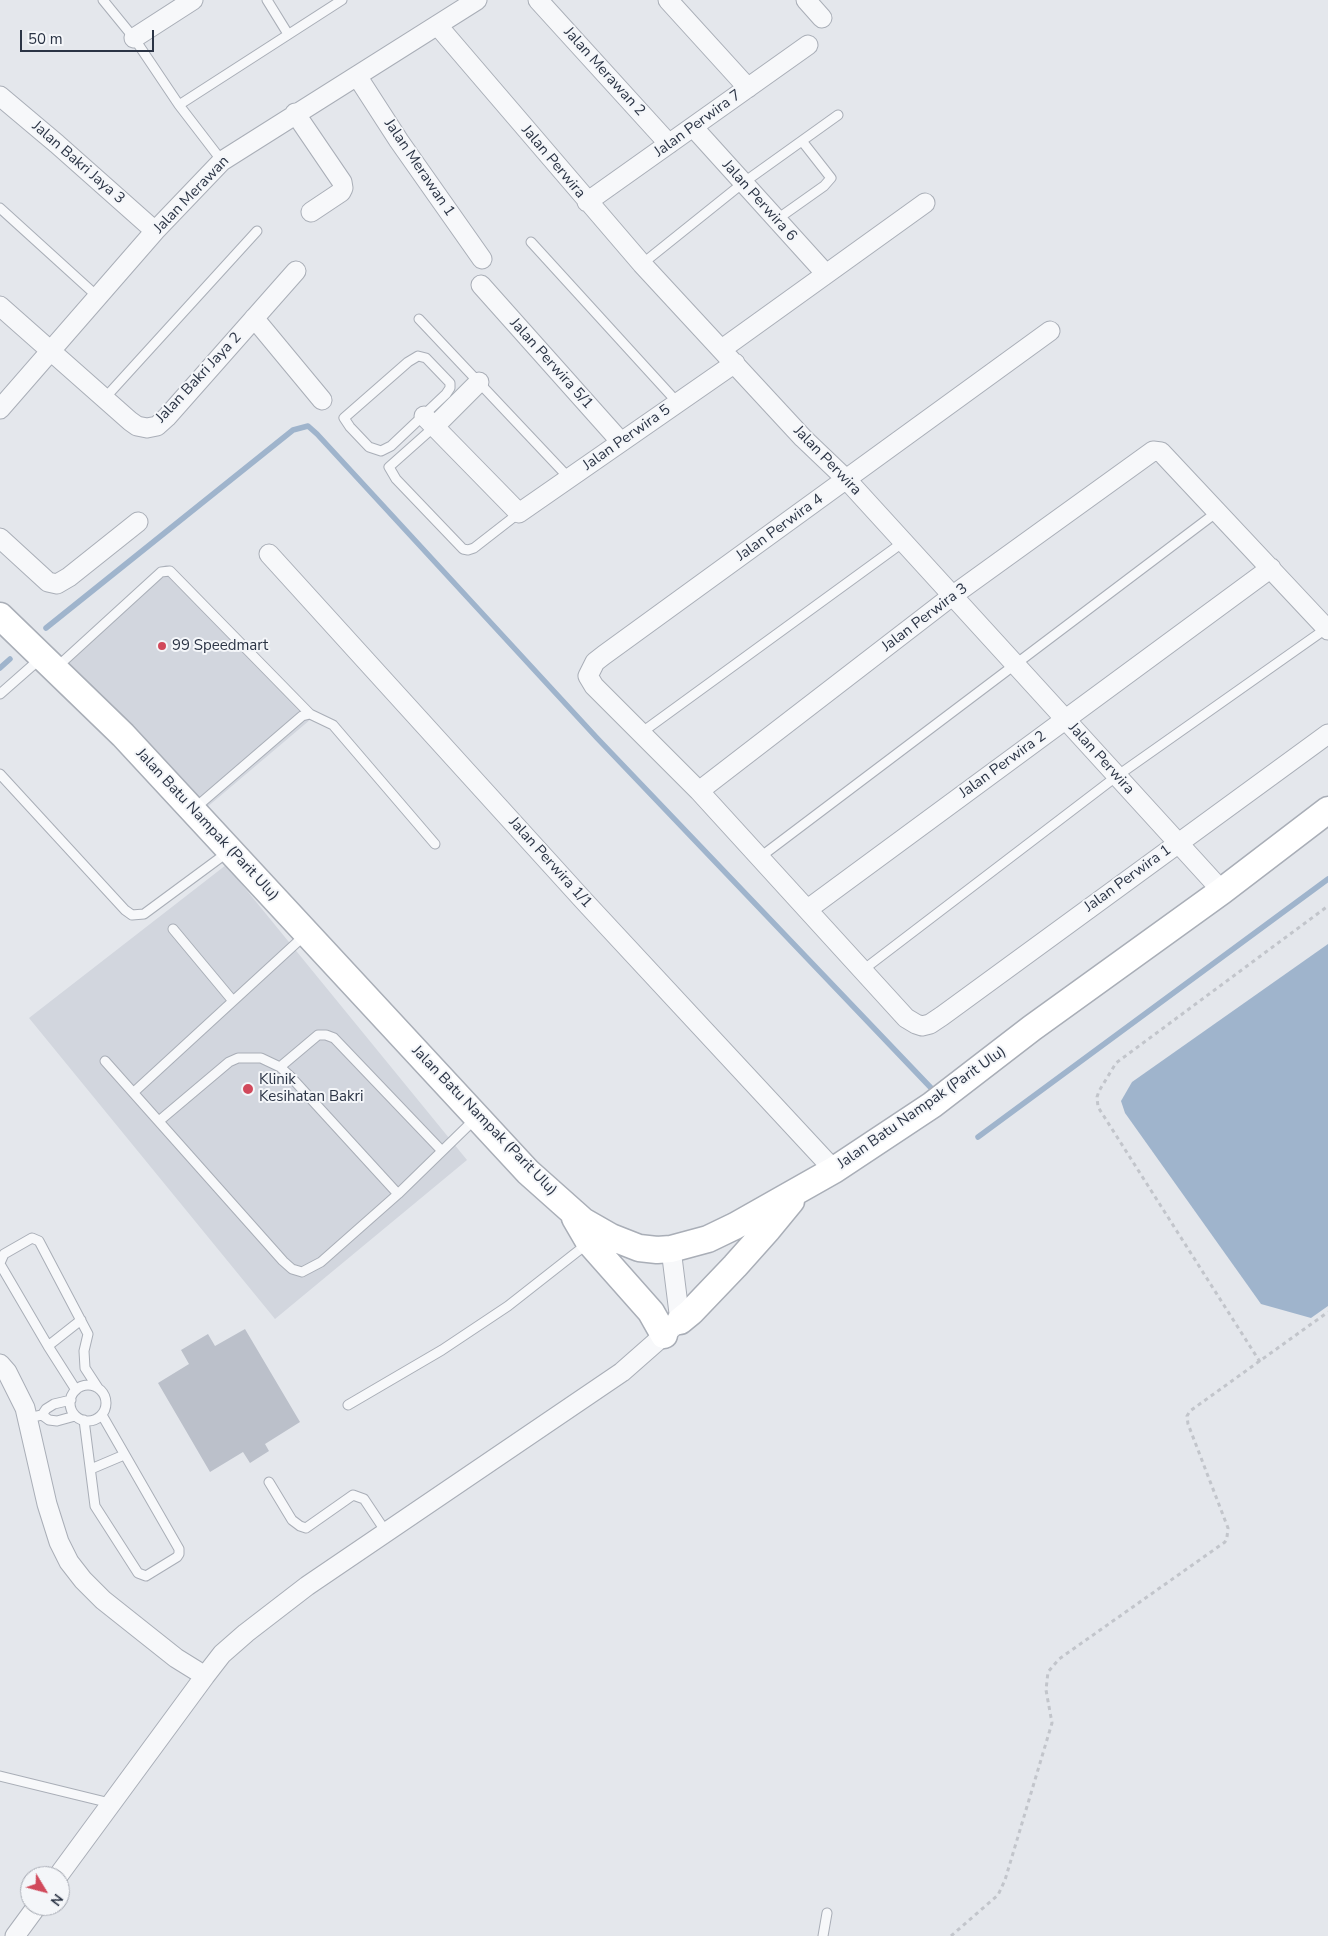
<!DOCTYPE html>
<html>
<head>
<meta charset="utf-8">
<style>
  body { margin:0 }
  #map { position:relative; width:1328px; height:1936px; overflow:hidden; background:#e4e7ec; font-family:"Nunito Sans",sans-serif }
  canvas { display:block }
  .north { position:absolute; left:20px; top:1866px; width:50px; height:50px; box-sizing:border-box; background:#f4f6f9; border:1px solid #a4a8b1; border-radius:50%; rotate:127deg; font-size:14px; font-weight:700; line-height:20px; text-align:center; color:#2b3445 }
  .north::after { content:''; display:block; margin:auto; width:18px; height:22px; background:#d1495b; clip-path:polygon(50% 0,100% 100%,50% 72%,0 100%) }
  .scale { position:absolute; left:20px; top:30px; width:134px; height:22px; box-sizing:border-box; border:2px solid #2b3445; border-top:0; padding-left:6px; font-size:15px; line-height:18px; white-space:nowrap; color:#2b3445; -webkit-text-stroke:4px #f4f6f9; paint-order:stroke }
</style>
</head>
<body>
<div id="map">
<canvas width="1328" height="1936"></canvas>
<div class="north">N</div>
<div class="scale">50 m</div>
</div>
<script>
const context = document.querySelector('canvas').getContext('2d');
context.lineJoin = 'round';
function paint(path, color) { context.fillStyle = color; context.fill(path, 'evenodd'); }
const shape = rows => new Path2D(rows.map(r => 'M' + r).join(''));
function trace(path, color, width, dash) { context.strokeStyle = color; context.lineWidth = width; context.lineCap = dash ? 'butt' : 'round'; context.setLineDash(dash || []); context.stroke(path); }
function write(font, color, halo, rows, align = 'center') {
  context.font = font + ' "Nunito Sans",sans-serif'; context.lineWidth = 4; context.setLineDash([]); context.textBaseline = 'middle'; context.strokeStyle = halo; context.fillStyle = color; for (const [text, x, y, turn = 0] of rows) {
    context.save(); context.translate(x, y); context.rotate((+turn || 0) * Math.PI / 180); context.textAlign = isNaN(turn) ? turn : align; if (halo) context.strokeText(text, 0, 0); context.fillText(text, 0, 0); context.restore();
  }
}
paint(shape([
  [166,565,173,567,186,580,311,709,311,719,206,808,60,658,159,568],
  [226,865,467,1160,275,1319,29,1018]
]), '#d2d6de');
paint(shape([
  [1328,944,1328,1306,1311,1318,1261,1304,1125,1113,1121,1101,1132,1082]
]), '#9fb4cc');
trace(shape([
  [46,628,293,430,308,426,317,434,597,738,933,1090],
  [0,668,10,659],
  [978,1137,1328,879]
]), '#9fb4cc', 5.5);
paint(shape([
  [245,1329,300,1422,265,1444,269,1451,250,1463,243,1452,210,1472,158,1383,189,1364,181,1350,208,1334,215,1346]
]), '#bbc0ca');
const lane = shape([
  [103,0,134,38,179,105,222,161],
  [267,0,288,34],
  [179,105,342,0],
  [0,208,98,297],
  [776,220,824,186,831,178,802,141],
  [531,242,677,402],
  [642,264,743,183,838,115],
  [419,319,569,478],
  [418,356,426,358,450,383,450,388,446,394,391,446,381,451,369,447,350,427,344,418,408,362,418,356],
  [104,399,257,231],
  [434,427,389,467,396,479,463,549,468,550,474,548,519,513],
  [57,667,161,572,170,571,310,714],
  [0,694,41,658],
  [641,733,902,543],
  [0,774,125,910,132,915,144,914,228,852],
  [195,808,302,716,310,714,333,725,435,844],
  [759,858,1217,512],
  [173,929,233,1001],
  [863,970,1117,776,1327,628],
  [105,1061,283,1261,292,1269,302,1272,321,1262,398,1194,475,1119],
  [280,1067,318,1035,326,1035,334,1038,442,1151],
  [134,1092,305,935],
  [159,1121,229,1062,238,1058,261,1058,280,1067,290,1076,398,1194],
  [0,1263,4,1254,32,1238,39,1241,88,1334,84,1351,85,1368,98,1388],
  [0,1264,48,1346,76,1390],
  [48,1346,81,1320],
  '70 1403a18 18 0 1 1 36 0a18 18 0 1 1-36 0Z',
  [348,1405,442,1350,508,1306,587,1244],
  [42,1415,46,1409,54,1404,71,1400],
  [27,1418,42,1415,49,1420,57,1421,75,1416],
  [84,1420,95,1506,138,1573,146,1576,177,1557,179,1554,179,1549,102,1415],
  [91,1469,124,1455],
  [269,1482,292,1520,300,1526,306,1528,353,1495,364,1499,386,1532],
  [0,1776,110,1803],
  [823,1936,827,1913]
]);
const street = shape([
  [538,0,669,144],
  [668,0,748,88],
  [806,0,822,18],
  [438,26,642,264,803,438,847,480,1222,891],
  [134,38,193,0],
  [357,76,399,141,482,259],
  [0,96,57,144,155,231],
  [295,113,342,182,343,188,341,192,311,212],
  [693,127,826,274],
  [587,202,808,45],
  [481,285,621,442],
  [0,306,130,421,137,426,147,428,157,426,167,417,296,271],
  [254,318,322,400],
  [1050,331,604,655,595,662,588,676,594,686,699,791,906,1018,916,1024,922,1026,930,1024,942,1016,1328,734],
  [722,349,925,203],
  [0,409,155,231,222,161,477,0],
  [424,416,519,513,735,363],
  [434,427,479,382],
  [0,538,48,582,57,584,69,577,138,522],
  [269,554,585,902,834,1170],
  [699,791,952,596,1153,451,1161,452,1328,630],
  [808,909,1271,568],
  [0,1364,7,1372,25,1408,47,1504,59,1542,69,1562,83,1580,103,1600,176,1658,205,1676],
  [58,1876,205,1676,222,1654,246,1633,307,1586,622,1372,680,1321,671,1249],
  [15,1936,37,1906]
]);
const secondary = shape([
  [0,616,123,735,528,1172,583,1221,611,1237,639,1248,657,1250,671,1249,708,1239,735,1226,834,1170,932,1105,1032,1028,1222,891,1328,810],
  [575,1218,589,1242,651,1312,664,1335],
  [680,1321,691,1312,735,1266,768,1229,791,1201]
]);
trace(lane, '#a9aeb7', 11);
trace(street, '#a9aeb7', 21);
trace(secondary, '#a9aeb7', 29);
trace(shape([
  [1260,1362,1098,1107,1097,1097,1099,1091,1116,1063,1328,906],
  [951,1936,998,1895,1005,1880,1052,1723,1046,1690,1048,1672,1059,1659,1225,1542,1227,1537,1228,1528,1188,1424,1187,1416,1190,1411,1328,1312]
]), '#c2c5cb', 3, [4, 4]);
trace(lane, '#f7f8fa', 9);
trace(street, '#f7f8fa', 19);
trace(secondary, '#fff', 26);
for (const [x, y, r, color] of [
  [162,646,5,"#d1495b"],
  [248,1089,6,"#d1495b"]
]) { const dot = new Path2D(); dot.arc(x, y, r, 0, 2 * Math.PI); context.fillStyle = color; context.fill(dot); trace(dot, '#f4f6f9', 2); }
write('15px', '#2b3445', '#f4f6f9', [
  ["Jalan Merawan 2",604,72,48],
  ["Jalan Perwira 7",698,124,-36],
  ["Jalan Perwira",553,162,50],
  ["Jalan Bakri Jaya 3",78,163,41],
  ["Jalan Merawan 1",419,168,56],
  ["Jalan Merawan",192,195,-46],
  ["Jalan Perwira 6",759,201,48],
  ["Jalan Perwira 5/1",551,364,48],
  ["Jalan Bakri Jaya 2",199,378,-47],
  ["Jalan Perwira 5",627,438,-35],
  ["Jalan Perwira",827,461,46],
  ["Jalan Perwira 4",780,528,-36],
  ["Jalan Perwira 3",925,618,-37],
  ["Jalan Perwira",1101,759,48],
  ["Jalan Perwira 2",1003,765,-36],
  ["Jalan Batu Nampak (Parit Ulu)",207,825,47],
  ["Jalan Perwira 1/1",550,863,48],
  ["Jalan Perwira 1",1128,879,-36],
  ["Jalan Batu Nampak (Parit Ulu)",922,1108,-35],
  ["Jalan Batu Nampak (Parit Ulu)",484,1121,46]
]);
write('15px', '#2b3445', '#f4f6f9', [
  ["99 Speedmart",172,646],
  ["Klinik",259,1080],
  ["Kesihatan Bakri",259,1097]
], 'left');
</script>
</body>
</html>
